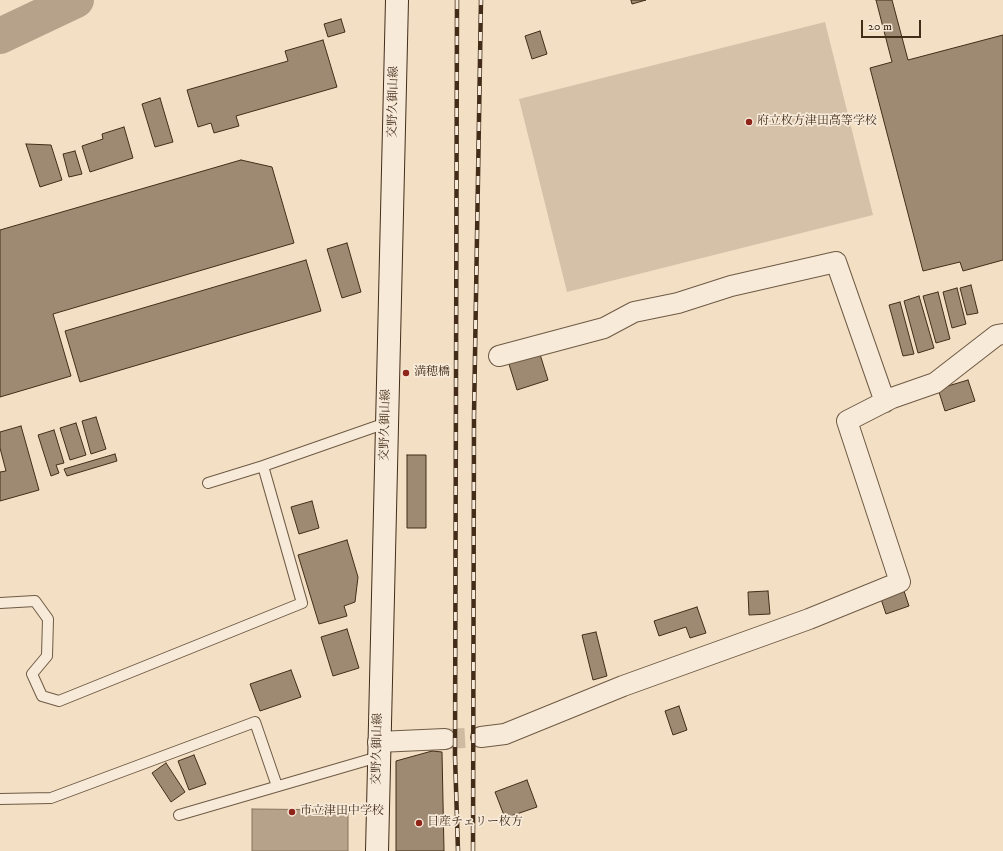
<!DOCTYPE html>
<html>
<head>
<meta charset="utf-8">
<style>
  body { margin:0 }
  #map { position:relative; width:1003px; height:851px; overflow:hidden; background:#f2dfc4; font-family:"IM FELL DW Pica",serif }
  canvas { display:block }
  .scale { position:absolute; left:861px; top:20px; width:60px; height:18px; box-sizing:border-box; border:2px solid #432d19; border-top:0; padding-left:5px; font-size:12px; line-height:14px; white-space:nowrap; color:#432d19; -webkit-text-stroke:3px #f7ead9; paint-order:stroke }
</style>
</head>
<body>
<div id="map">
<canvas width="1003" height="851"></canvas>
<div class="scale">20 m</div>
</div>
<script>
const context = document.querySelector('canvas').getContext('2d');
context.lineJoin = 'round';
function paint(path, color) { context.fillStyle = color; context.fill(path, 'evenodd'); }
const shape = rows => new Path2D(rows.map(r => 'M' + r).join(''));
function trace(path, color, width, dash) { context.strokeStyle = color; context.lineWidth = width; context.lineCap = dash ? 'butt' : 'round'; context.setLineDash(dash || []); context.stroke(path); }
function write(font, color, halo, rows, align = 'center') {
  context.font = font + ' "IM FELL DW Pica","Noto Serif JP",serif'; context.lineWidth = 3.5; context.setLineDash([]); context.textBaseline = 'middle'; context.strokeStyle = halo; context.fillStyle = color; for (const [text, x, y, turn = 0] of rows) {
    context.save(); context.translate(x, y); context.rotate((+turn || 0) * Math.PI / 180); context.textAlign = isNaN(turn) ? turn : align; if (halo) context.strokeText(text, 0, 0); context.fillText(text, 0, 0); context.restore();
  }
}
paint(shape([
  [825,22,873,215,567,292,519,99]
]), '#d4c1a7');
const water = shape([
  [252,809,348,810,348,851,252,851,252,809]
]);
paint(water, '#b6a28a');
trace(water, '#88735d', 1);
trace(shape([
  [0,36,76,0]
]), '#b6a28a', 36);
const building = shape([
  [631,0,646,0,632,4,631,0],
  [876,0,892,0,908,60,1003,35,1003,260,963,271,960,262,923,271,870,68,892,62,876,0],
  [341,19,345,32,328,37,324,24,341,19],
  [540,31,547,54,532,59,525,36,540,31],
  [323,40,337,87,236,116,239,126,214,133,211,123,198,127,187,90,288,61,285,51,323,40],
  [160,98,173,142,155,147,142,104,160,98],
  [124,127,133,158,90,172,82,146,103,139,102,134,124,127],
  [26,144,51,145,62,180,40,187,26,144],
  [75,151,82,174,69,177,63,154,75,151],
  [241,160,272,167,294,243,53,314,71,376,0,397,0,230,241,160],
  [347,243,361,292,342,298,327,249,347,243],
  [306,260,321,311,80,382,65,331,306,260],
  [971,285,978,313,967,315,960,288,971,285],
  [957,288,966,324,952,328,943,292,957,288],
  [938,292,950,339,936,343,923,296,938,292],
  [919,296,934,348,918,353,904,301,919,296],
  [900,302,914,354,903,356,889,305,900,302],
  [539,351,548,380,517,390,508,361,539,351],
  [968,380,975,401,945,411,938,389,968,380],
  [96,417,106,449,91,454,82,421,96,417],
  [76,423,86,455,70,460,60,428,76,423],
  [21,426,39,490,0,501,0,472,6,471,0,448,0,432,21,426],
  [54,430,64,463,56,465,59,473,51,476,38,435,54,430],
  [115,454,117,461,67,476,64,469,115,454],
  [407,455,426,455,426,528,407,528,407,455],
  [312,501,319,528,299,534,291,507,312,501],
  [347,540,358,577,355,602,344,606,347,616,319,624,298,555,347,540],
  [768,591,770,614,749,615,748,592,768,591],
  [904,591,909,606,886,614,881,599,904,591],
  [697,607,706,633,690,638,686,627,659,636,654,621,697,607],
  [347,629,359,668,333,676,321,637,347,629],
  [596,632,607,676,593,680,582,635,596,632],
  [291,670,301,697,260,711,250,684,291,670],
  [679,706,687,730,673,735,665,711,679,706],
  [432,751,442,752,444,851,396,851,396,761,432,751],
  [194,755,206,784,189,790,178,761,194,755],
  [166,763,185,792,171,802,152,773,166,763],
  [527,780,537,807,505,818,495,792,527,780]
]);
paint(building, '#9e8a72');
trace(building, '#432d19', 1);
trace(shape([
  [445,739,481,737]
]), '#cfbba2', 20, [20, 10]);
const service = shape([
  [208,483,263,466,386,423],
  [0,603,35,601,48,619,47,656,32,674,42,696,59,701,302,603,263,466],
  [0,799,51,798,255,722,277,786],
  [179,815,378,757]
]);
const minor = shape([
  [499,356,604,328,634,312,678,303,731,286,836,262,885,402],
  [481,737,505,734,623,686,809,619,900,582,847,421,892,398,935,383,997,335,1003,334],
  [378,742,445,739]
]);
const secondary = shape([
  [377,851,397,0]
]);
trace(service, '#6f5a44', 12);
trace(minor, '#6f5a44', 22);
trace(secondary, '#432d19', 24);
trace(service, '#f7ead9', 10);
trace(minor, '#f7ead9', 20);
trace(secondary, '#f7ead9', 22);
const rail = shape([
  [457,0,455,756,458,851],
  [473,851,474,415,481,0]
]);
trace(rail, '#432d19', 4.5);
trace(rail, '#f7ead9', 3, [9]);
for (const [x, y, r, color] of [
  [749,122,4,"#8f2418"],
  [406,373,4,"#8f2418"],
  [292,812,4,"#8f2418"],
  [419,823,4,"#8f2418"]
]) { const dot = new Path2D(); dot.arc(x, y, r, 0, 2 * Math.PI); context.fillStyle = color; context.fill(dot); trace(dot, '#f7ead9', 1.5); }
write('12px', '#432d19', '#f7ead9', [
  ["交野久御山線",394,102,-89],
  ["交野久御山線",386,425,-89],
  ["交野久御山線",378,749,-89]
]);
write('12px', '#432d19', '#f7ead9', [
  ["府立枚方津田高等学校",757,122],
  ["満穂橋",414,373],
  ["市立津田中学校",300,812],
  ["日産チェリー枚方",427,823]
], 'left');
</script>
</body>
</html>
